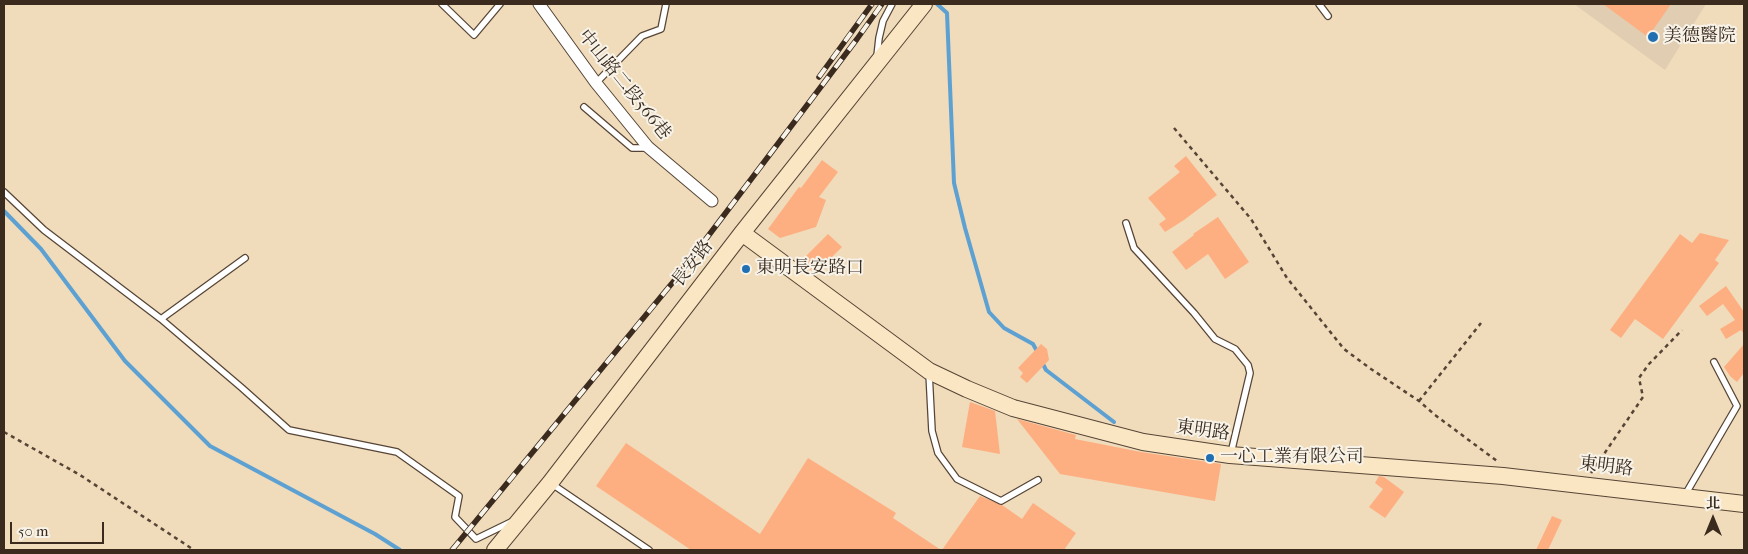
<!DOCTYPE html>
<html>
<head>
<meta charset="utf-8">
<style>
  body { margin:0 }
  #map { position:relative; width:1748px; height:554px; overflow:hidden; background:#f0dbbb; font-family:"IM FELL French Canon","Noto Serif TC",serif }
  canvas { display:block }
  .frame { position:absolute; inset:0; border:5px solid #3b2a1e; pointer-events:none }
  .north { position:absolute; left:1688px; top:494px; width:50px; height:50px; -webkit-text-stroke:4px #f7f3e8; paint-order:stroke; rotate:0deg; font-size:14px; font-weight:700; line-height:20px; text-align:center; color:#3b2a1e }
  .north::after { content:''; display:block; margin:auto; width:18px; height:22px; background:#3b2a1e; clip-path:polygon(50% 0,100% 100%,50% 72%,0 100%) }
  .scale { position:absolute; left:10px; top:522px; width:94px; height:22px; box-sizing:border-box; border:2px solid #3b2a1e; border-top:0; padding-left:6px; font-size:15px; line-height:18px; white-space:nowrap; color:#3b2a1e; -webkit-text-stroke:4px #f7f3e8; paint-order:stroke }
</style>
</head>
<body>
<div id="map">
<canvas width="1748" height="554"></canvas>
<div class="frame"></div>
<div class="north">北</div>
<div class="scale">50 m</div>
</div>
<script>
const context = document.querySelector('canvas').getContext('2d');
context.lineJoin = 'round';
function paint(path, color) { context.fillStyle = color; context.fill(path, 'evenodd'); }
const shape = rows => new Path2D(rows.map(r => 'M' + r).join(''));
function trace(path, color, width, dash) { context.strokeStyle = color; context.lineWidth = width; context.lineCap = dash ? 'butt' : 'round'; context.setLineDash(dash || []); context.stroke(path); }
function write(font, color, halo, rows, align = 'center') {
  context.font = font + ' "IM FELL French Canon","Noto Serif TC",serif'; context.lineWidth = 4; context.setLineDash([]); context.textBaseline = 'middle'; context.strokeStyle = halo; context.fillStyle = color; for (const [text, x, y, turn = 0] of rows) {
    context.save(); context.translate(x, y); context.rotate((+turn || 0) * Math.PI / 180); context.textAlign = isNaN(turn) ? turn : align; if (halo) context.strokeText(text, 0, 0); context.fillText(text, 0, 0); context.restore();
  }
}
paint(shape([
  [1574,4,1706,4,1665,70]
]), '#e1cdb1');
trace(shape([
  [937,4,947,13,954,183,965,228,989,312,1004,328,1033,344,1038,353],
  [4,211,41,249,125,361,210,446,375,534,400,550],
  [1042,362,1046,370,1114,422]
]), '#5da1d2', 4);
paint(shape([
  [1603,4,1671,4,1648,37],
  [1186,156,1217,195,1184,220,1165,232,1159,224,1166,219,1148,198,1180,172,1174,166],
  [822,160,838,172,819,197,826,200,816,227,780,238,768,229,799,187,801,188],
  [1218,217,1249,262,1225,279,1208,254,1186,270,1172,252,1194,235,1193,234],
  [1700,233,1729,240,1715,260,1719,263,1663,339,1635,319,1621,338,1610,330,1680,234,1692,243],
  [828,234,842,247,815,274,801,261],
  [1726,286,1744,312,1744,334,1741,330,1726,339,1720,329,1735,320,1723,304,1707,316,1699,306],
  [1041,344,1047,349,1049,360,1027,383,1020,377,1023,373,1018,368],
  [1744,344,1744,373,1737,382,1730,376,1724,367],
  [970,402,995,411,1000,454,962,447],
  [1017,419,1076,435,1075,439,1141,452,1221,464,1215,501,1060,474],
  [626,443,760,534,808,458,896,513,893,518,941,550,691,550,596,486],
  [1379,476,1384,477,1404,492,1385,518,1369,507,1383,489,1375,483],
  [980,496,1002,505,1022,519,1033,503,1076,533,1064,550,942,550],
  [1552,516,1562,520,1548,550,1536,550]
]), '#fdaf81');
const lane = shape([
  [442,4,474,35,500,4],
  [1319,4,1328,16],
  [877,56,879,38,883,21,892,4],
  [596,83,642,36,661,29,666,4],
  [584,107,632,148,647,148],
  [4,192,44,230,161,319,242,388,289,430,397,452,459,496,455,517,476,539,511,522],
  [1126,223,1134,248,1194,313,1215,339,1235,349,1248,365,1250,373,1231,453],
  [161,319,245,258],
  [929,373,932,431,938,453,957,479,1001,501,1038,480],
  [552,484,649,550],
  [1685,495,1737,406,1714,362]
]);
const street = shape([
  [539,4,596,83,648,147,712,201]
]);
const secondary = shape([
  [742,233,929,371,967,389,1013,408,1143,442,1230,455,1503,476,1744,504],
  [495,550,550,483,742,233,924,4]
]);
trace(lane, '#564536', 8);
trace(street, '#564536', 13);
trace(secondary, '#564536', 18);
trace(shape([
  [1174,128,1251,219,1287,278,1344,349,1371,369,1419,401,1435,415,1497,461],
  [1419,401,1481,323],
  [4,432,80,475,194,550],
  [1591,473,1643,397,1639,378,1649,364,1682,330]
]), '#564536', 2.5, [4, 4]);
trace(lane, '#fff', 5.5);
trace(street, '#fff', 11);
trace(secondary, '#fbe6c4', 16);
const rail = shape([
  [819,77,872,4],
  [452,550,678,276,857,39,882,4]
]);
trace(rail, '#3b2a1e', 5.5);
trace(rail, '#f7f3e8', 4, [11]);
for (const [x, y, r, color] of [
  [1653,37,6,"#1f6fb2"],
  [746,269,5,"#1f6fb2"],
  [1210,458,5,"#1f6fb2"]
]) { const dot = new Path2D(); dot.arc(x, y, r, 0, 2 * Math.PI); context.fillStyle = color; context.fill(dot); trace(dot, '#f7f3e8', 2); }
write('18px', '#3b2a1e', '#f7f3e8', [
  ["美德醫院",1664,37],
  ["東明長安路口",756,269],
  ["一心工業有限公司",1220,458]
], 'left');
write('18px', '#3b2a1e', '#f7f3e8', [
  ["中山路二段566巷",624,85,51],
  ["長安路",693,264,-52],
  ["東明路",1203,431,8],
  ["東明路",1606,467,7]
]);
</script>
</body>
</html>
